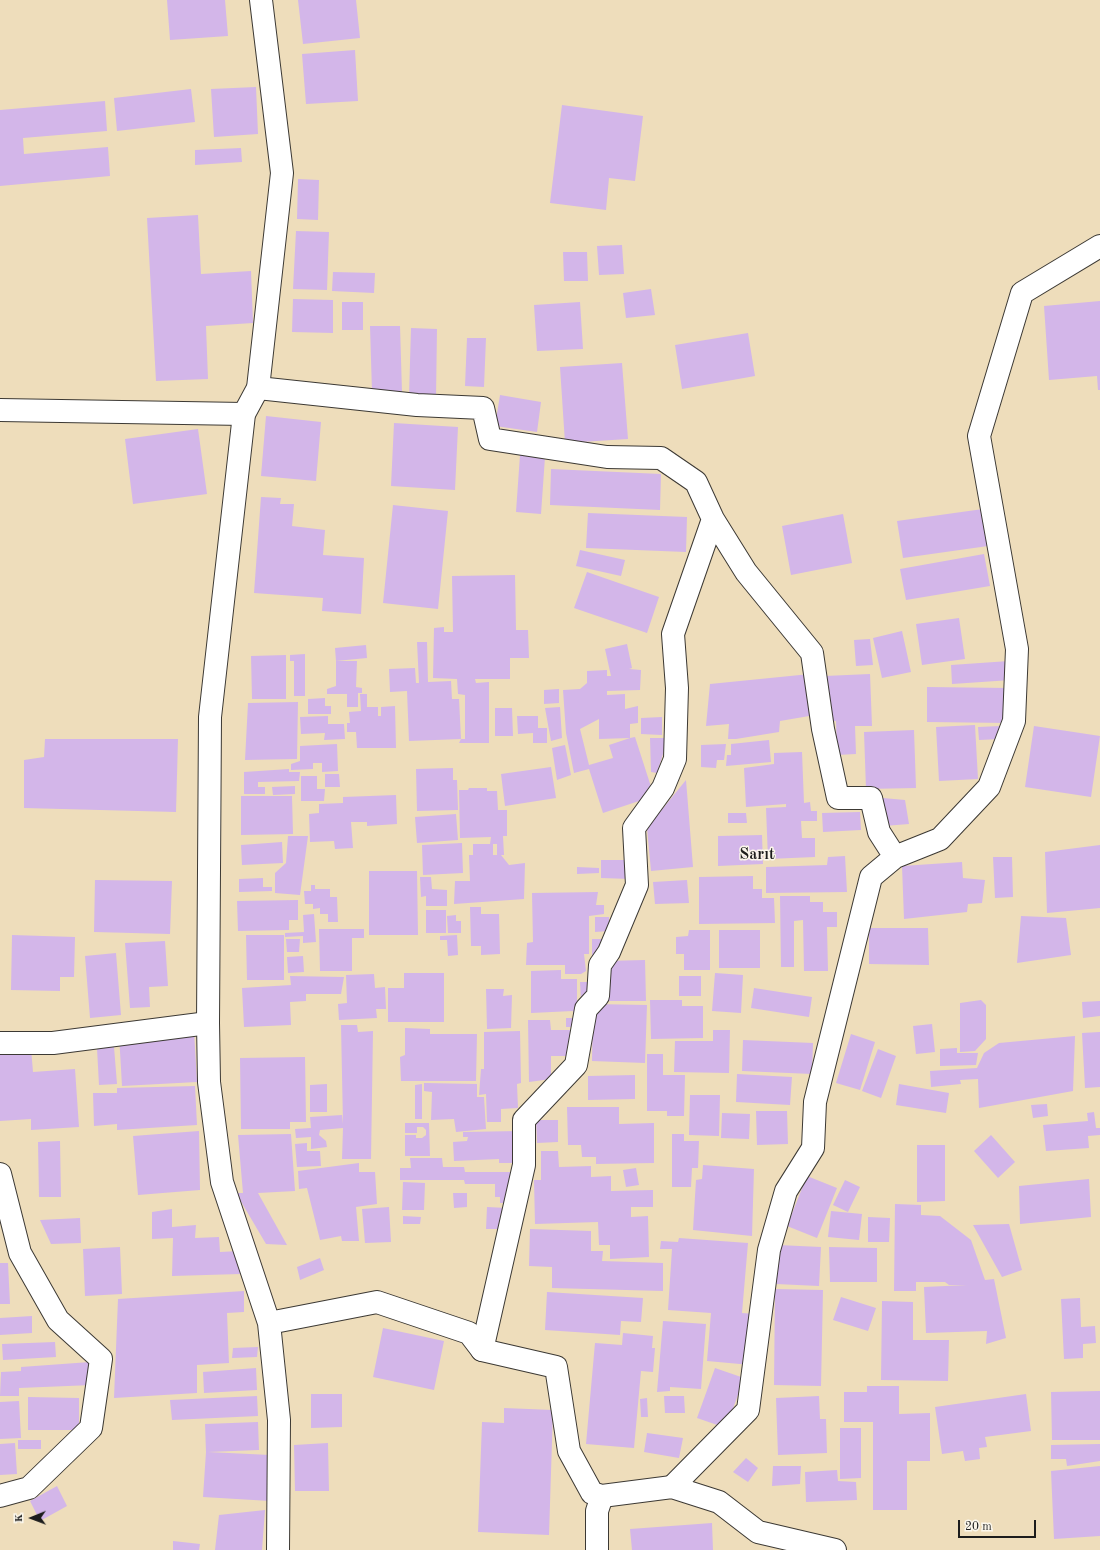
<!DOCTYPE html>
<html>
<head>
<meta charset="utf-8">
<style>
  body { margin:0 }
  #map { position:relative; width:1100px; height:1550px; overflow:hidden; background:#edb; font-family:"Old Standard TT",serif }
  canvas { display:block }
  .north { position:absolute; left:12px; top:1498px; width:40px; height:40px; -webkit-text-stroke:3px #fbf7ec; paint-order:stroke; rotate:269deg; font-size:11px; font-weight:700; line-height:16px; text-align:center; color:#1c1c1c }
  .north::after { content:''; display:block; margin:auto; width:14px; height:18px; background:#1c1c1c; clip-path:polygon(50% 0,100% 100%,50% 72%,0 100%) }
  .scale { position:absolute; left:958px; top:1520px; width:78px; height:18px; box-sizing:border-box; border:2px solid #1c1c1c; border-top:0; padding-left:5px; font-size:12px; line-height:14px; white-space:nowrap; color:#1c1c1c; -webkit-text-stroke:3px #fbf7ec; paint-order:stroke }
</style>
</head>
<body>
<div id="map">
<canvas width="1100" height="1550"></canvas>
<div class="north">K</div>
<div class="scale">20 m</div>
</div>
<script>
const context = document.querySelector('canvas').getContext('2d');
context.lineJoin = 'round';
function paint(path, color) { context.fillStyle = color; context.fill(path, 'evenodd'); }
const shape = rows => new Path2D(rows.map(r => 'M' + r).join(''));
function trace(path, color, width, dash) { context.strokeStyle = color; context.lineWidth = width; context.lineCap = dash ? 'butt' : 'round'; context.setLineDash(dash || []); context.stroke(path); }
function write(font, color, halo, rows, align = 'center') {
  context.font = font + ' "Old Standard TT",serif'; context.lineWidth = 3; context.setLineDash([]); context.textBaseline = 'middle'; context.strokeStyle = halo; context.fillStyle = color; for (const [text, x, y, turn = 0] of rows) {
    context.save(); context.translate(x, y); context.rotate((+turn || 0) * Math.PI / 180); context.textAlign = isNaN(turn) ? turn : align; if (halo) context.strokeText(text, 0, 0); context.fillText(text, 0, 0); context.restore();
  }
}
paint(shape([
  [167,0,225,0,228,36,170,40],
  [298,0,356,0,360,38,303,44],
  [355,50,358,101,306,104,302,54],
  [256,87,258,134,214,137,211,89],
  [191,89,195,122,117,131,114,98],
  [105,101,107,131,23,138,24,154,108,147,110,176,0,186,0,110],
  [562,105,643,116,635,181,609,178,606,210,550,203],
  [241,148,242,162,195,165,195,150],
  [298,179,319,180,318,220,297,219],
  [198,215,201,274,251,271,253,323,206,326,208,379,156,381,147,218],
  [296,231,329,232,327,290,293,289],
  [622,245,624,274,599,275,597,246],
  [563,252,587,252,588,281,564,281],
  [333,272,375,273,374,293,332,291],
  [651,289,655,315,626,318,623,293],
  [293,299,333,300,333,333,292,332],
  [1100,301,1100,390,1098,390,1097,376,1049,380,1044,306],
  [342,302,363,302,363,330,342,330],
  [580,302,583,349,537,351,534,305],
  [370,326,400,326,402,392,372,392],
  [411,328,437,329,436,398,409,397],
  [748,333,755,376,682,389,675,345],
  [467,338,486,338,484,387,465,386],
  [622,363,628,439,565,443,560,367],
  [500,395,541,402,537,432,495,426],
  [266,416,321,422,316,481,261,476],
  [394,423,458,427,455,490,391,486],
  [198,429,207,494,133,504,125,439],
  [520,455,545,457,541,514,516,512],
  [551,469,661,474,660,510,550,505],
  [261,497,281,498,280,504,294,504,292,526,325,530,323,555,364,558,361,614,322,611,323,598,254,593],
  [393,505,448,511,438,609,383,603],
  [983,509,988,546,903,558,897,521],
  [588,513,687,517,686,552,586,548],
  [843,514,852,563,791,575,782,526],
  [580,550,625,560,621,576,576,566],
  [984,554,990,586,906,600,900,569],
  [587,572,659,597,647,633,574,608],
  [515,575,516,630,528,630,529,658,510,658,510,679,475,679,476,683,489,682,489,743,459,743,461,739,465,739,465,695,458,694,457,679,433,678,434,628,444,627,444,632,453,632,452,576],
  [959,618,965,659,922,665,916,624],
  [902,631,911,672,882,678,873,638],
  [870,639,873,665,856,666,854,640],
  [417,642,427,642,428,682,451,681,452,699,459,699,461,739,409,741,407,691,390,692,389,669,415,668,416,683,419,683],
  [627,644,632,668,629,669,641,670,640,690,607,691,607,695,625,694,625,709,638,706,638,723,630,724,630,738,635,737,654,796,603,813,589,769,574,773,566,733,563,690,580,689,587,683,587,671,607,670,607,676,611,676,605,649],
  [599,719,599,739,630,738,609,745,613,758,589,765,580,729],
  [366,645,367,658,336,661,335,648],
  [305,654,305,696,294,696,294,661,290,661,290,655],
  [286,655,286,699,252,699,251,656],
  [336,661,357,661,356,687,362,688,362,693,358,693,358,707,347,707,347,694,327,694,327,689,336,686],
  [1009,661,1011,680,952,684,951,665],
  [810,674,815,715,780,721,779,732,736,739,728,739,729,724,706,726,710,684],
  [870,674,872,726,855,726,856,754,837,755,836,721,827,722,825,676],
  [927,687,1008,688,1008,723,927,722],
  [559,689,559,703,544,704,544,690],
  [360,694,367,694,367,707,378,707,378,716,381,716,381,707,395,706,396,748,357,748,356,732,347,732,347,723,350,723,349,712,361,711],
  [325,698,325,706,331,706,331,714,308,714,308,699],
  [298,702,297,759,245,760,248,703],
  [560,707,562,738,551,741,545,708],
  [495,708,512,708,513,736,495,736],
  [328,716,328,724,344,724,345,739,324,740,325,733,301,734,300,717],
  [517,716,538,716,538,728,547,728,547,743,533,743,533,733,518,734],
  [662,717,662,735,641,734,641,718],
  [975,725,978,779,939,781,936,727],
  [1000,726,1001,739,979,740,978,727],
  [1034,726,1100,736,1091,797,1025,787],
  [914,730,916,788,866,789,864,732],
  [650,738,668,738,657,773,651,772],
  [45,739,178,739,176,812,24,808,24,760,44,757],
  [769,740,771,762,726,766,727,755,731,755,731,744],
  [337,744,338,771,322,772,322,763,313,763,313,769,291,770,291,764,300,761,300,746],
  [726,744,724,760,717,760,716,768,701,767,701,745],
  [565,745,571,775,557,780,552,748],
  [802,752,804,803,810,802,811,811,817,811,817,821,801,821,802,838,815,838,815,857,768,859,766,808,786,807,786,815,786,804,746,807,744,768,774,764,774,753],
  [551,767,556,798,505,806,501,774],
  [453,768,453,780,457,780,458,810,417,811,416,769],
  [289,769,289,772,300,772,299,781,258,782,258,787,265,787,265,794,244,794,244,772],
  [325,774,339,774,340,787,325,787],
  [301,776,317,776,317,789,325,789,324,801,301,801],
  [686,780,693,867,651,871,647,828],
  [295,786,295,794,273,795,272,787],
  [469,788,487,788,487,791,497,791,498,810,507,810,507,836,503,836,504,855,501,855,509,865,525,863,524,899,454,904,455,881,470,881,469,855,473,855,473,844,490,844,491,837,460,838,459,790,468,790],
  [493,844,497,844,497,855,493,855],
  [396,795,397,824,367,826,367,822,351,822,353,848,335,849,334,841,310,842,309,814,319,813,319,804,343,803,343,797],
  [241,796,292,796,293,834,241,835],
  [883,798,905,800,909,824,884,826],
  [860,812,861,830,823,832,822,813],
  [728,813,746,813,747,823,728,823],
  [456,814,458,840,417,843,415,817],
  [762,835,763,864,718,866,718,836],
  [288,836,308,836,300,895,275,893,275,873,286,863],
  [282,842,283,863,242,865,241,845],
  [462,843,463,873,423,875,422,845],
  [1100,845,1100,908,1047,913,1045,852],
  [845,856,847,892,766,893,766,867,827,865,828,857],
  [993,857,1012,857,1013,897,995,898],
  [601,860,630,860,630,879,601,878],
  [962,862,963,878,985,880,982,903,968,904,967,912,904,919,902,866],
  [577,867,599,868,599,873,577,874],
  [369,871,417,871,418,935,369,935],
  [753,876,753,889,762,889,762,898,774,898,775,923,699,924,699,877],
  [420,877,431,877,432,889,447,890,447,906,426,906,426,896,421,897],
  [263,878,263,887,272,887,272,891,239,892,239,879],
  [95,880,172,881,170,934,94,932],
  [687,880,689,903,655,904,653,882],
  [311,885,315,885,315,889,330,889,330,897,337,897,338,922,328,922,328,914,320,914,320,908,313,909,313,904,305,904,304,891,311,891],
  [598,892,596,905,604,905,604,914,589,916,589,954,584,954,586,971,581,974,565,974,565,965,526,965,527,943,533,942,532,893],
  [780,896,810,896,810,902,823,902,823,912,837,912,837,927,827,927,828,971,804,971,803,920,794,921,794,967,781,967],
  [298,900,298,920,289,920,289,930,238,931,237,901],
  [470,907,481,907,481,914,499,914,500,954,481,955,481,946,471,946],
  [426,910,446,910,446,933,426,933],
  [314,914,316,942,303,943,303,936,285,937,285,933,304,932,303,915],
  [456,915,456,921,461,921,461,933,448,933,447,916],
  [1021,916,1066,918,1071,955,1017,963],
  [595,917,609,917,609,931,595,932],
  [869,928,928,928,929,965,869,964],
  [319,929,364,929,364,938,352,938,352,971,320,971],
  [689,930,710,930,710,970,684,970,684,954,676,954,676,937,688,936],
  [719,930,760,930,760,968,719,968],
  [12,935,75,937,74,977,60,977,60,991,11,990],
  [246,935,284,935,284,980,247,980],
  [457,935,458,955,448,956,447,940,440,940,440,936],
  [286,939,300,939,299,952,287,952],
  [592,939,601,939,601,961,592,961],
  [165,941,168,986,149,987,150,1007,130,1008,125,943],
  [116,953,121,1015,90,1018,85,956],
  [303,956,304,972,288,973,287,957],
  [645,960,646,1001,605,1001,604,961],
  [561,970,561,979,577,979,577,1027,566,1027,566,1018,574,1018,573,1011,531,1013,531,971],
  [404,973,444,973,444,1022,388,1022,388,988,404,988],
  [715,973,743,975,741,1013,712,1011],
  [374,974,375,988,385,987,386,1009,376,1009,377,1018,339,1020,338,1004,347,1003,346,975],
  [290,976,344,977,341,994,306,994,306,1001,290,1002,291,1025,244,1027,242,988,291,985],
  [679,976,701,976,701,996,679,996],
  [580,982,591,982,591,992,581,1002],
  [754,988,812,997,809,1017,751,1008],
  [486,989,504,989,503,996,512,995,511,1028,487,1029],
  [650,1000,682,1000,682,1006,703,1006,703,1038,651,1039],
  [981,1000,986,1005,986,1039,975,1051,960,1052,960,1003],
  [1100,1001,1100,1016,1083,1018,1082,1002],
  [593,1004,647,1005,645,1063,592,1061],
  [528,1020,550,1020,551,1030,571,1030,572,1056,551,1056,551,1079,529,1082],
  [932,1024,935,1052,916,1054,913,1026],
  [341,1025,357,1025,358,1032,373,1031,371,1159,342,1159,343,1128,320,1130,319,1135,326,1141,327,1147,311,1149,311,1137,296,1138,295,1129,311,1128,310,1117,342,1115,343,1124],
  [405,1028,430,1029,430,1034,477,1034,476,1081,401,1081,400,1057,405,1055],
  [713,1030,730,1030,729,1073,674,1072,675,1041,713,1041],
  [194,1031,197,1082,122,1086,119,1034],
  [520,1031,521,1083,517,1084,518,1108,501,1109,501,1122,487,1122,486,1094,479,1095,481,1069,484,1069,484,1032],
  [1100,1032,1100,1087,1085,1088,1082,1033],
  [851,1034,875,1042,860,1090,836,1083],
  [1075,1036,1073,1091,979,1108,978,1079,960,1080,961,1084,931,1087,930,1071,977,1068,984,1053,999,1043],
  [743,1040,813,1043,812,1074,742,1071],
  [114,1047,117,1084,99,1085,97,1048],
  [31,1048,33,1072,75,1069,79,1127,31,1130,31,1119,0,1121,0,1050],
  [957,1048,957,1053,978,1053,976,1065,940,1066,940,1049],
  [878,1049,896,1056,881,1098,862,1091],
  [647,1054,663,1054,663,1075,685,1075,684,1116,667,1116,667,1111,647,1111],
  [305,1057,306,1122,290,1122,290,1129,241,1129,240,1058],
  [737,1074,792,1077,790,1105,736,1102],
  [635,1075,635,1099,588,1100,588,1076],
  [424,1083,477,1084,477,1097,484,1097,486,1129,456,1132,454,1119,431,1120,432,1092,424,1091],
  [327,1084,327,1112,310,1112,310,1085],
  [422,1084,422,1119,415,1119,415,1085],
  [899,1084,949,1093,946,1113,896,1105],
  [195,1086,197,1125,117,1130,117,1124,94,1126,93,1093,117,1093,117,1088],
  [690,1095,720,1095,719,1136,689,1135],
  [1047,1104,1048,1116,1033,1118,1031,1105],
  [567,1107,619,1107,619,1124,654,1123,654,1163,596,1164,596,1157,582,1157,581,1145,568,1145],
  [756,1111,787,1111,788,1144,757,1145],
  [1094,1112,1096,1128,1100,1128,1100,1135,1088,1136,1089,1148,1046,1151,1043,1125,1088,1121,1087,1113],
  [722,1113,750,1114,749,1139,721,1138],
  [536,1120,558,1120,558,1142,537,1143],
  [405,1123,429,1123,430,1156,405,1156,405,1135,416,1135,416,1138,422,1138,426,1135,426,1130,423,1127,417,1127,417,1133,405,1133],
  [199,1131,200,1190,138,1195,133,1136],
  [519,1131,520,1163,499,1163,499,1159,454,1161,453,1142,467,1141,468,1137,463,1137,463,1132],
  [291,1134,295,1191,258,1193,287,1245,266,1244,236,1193,243,1193,238,1135],
  [672,1134,684,1134,684,1141,699,1141,698,1168,692,1168,691,1187,672,1187],
  [991,1135,1015,1162,998,1178,974,1151],
  [60,1141,61,1197,39,1197,38,1142],
  [307,1143,307,1151,320,1151,321,1166,297,1167,295,1144],
  [917,1145,945,1145,945,1201,917,1202],
  [541,1151,558,1151,559,1167,591,1166,591,1177,611,1176,611,1191,653,1190,653,1207,631,1207,631,1217,648,1216,649,1257,610,1259,610,1245,599,1245,598,1222,535,1224,534,1180,541,1180],
  [410,1158,442,1158,443,1167,464,1167,465,1172,511,1172,511,1203,500,1203,500,1197,495,1197,495,1184,465,1184,464,1180,400,1180,400,1168,411,1168],
  [359,1163,359,1172,375,1172,377,1204,356,1207,359,1241,342,1241,341,1236,320,1240,307,1188,299,1189,298,1171],
  [703,1165,754,1169,752,1236,693,1230,696,1180,702,1179],
  [636,1168,639,1185,626,1187,623,1170],
  [807,1176,837,1188,817,1238,787,1226],
  [1089,1179,1091,1217,1020,1224,1019,1186],
  [845,1180,860,1187,848,1212,833,1205],
  [403,1182,425,1183,424,1210,402,1210],
  [453,1193,467,1193,467,1207,454,1208],
  [895,1204,921,1205,921,1215,940,1216,971,1240,985,1280,994,1279,1006,1338,986,1344,987,1331,926,1333,924,1287,967,1285,949,1285,945,1282,916,1282,916,1291,894,1291],
  [389,1207,391,1242,365,1243,362,1209],
  [487,1207,507,1208,507,1229,486,1229],
  [172,1209,172,1227,196,1225,195,1238,219,1237,220,1252,239,1251,240,1274,172,1276,173,1238,152,1239,152,1212],
  [831,1211,862,1214,859,1240,828,1237],
  [403,1216,421,1217,420,1224,403,1224],
  [868,1217,890,1218,889,1242,868,1242],
  [80,1218,81,1243,51,1244,40,1220],
  [1009,1224,1022,1270,1002,1277,973,1225],
  [530,1229,591,1231,591,1251,603,1251,602,1261,663,1263,663,1291,552,1288,552,1267,529,1266],
  [679,1238,748,1243,742,1313,755,1314,751,1365,707,1361,711,1313,668,1310,672,1249,660,1249,661,1241,678,1242],
  [778,1245,821,1247,819,1286,776,1284],
  [120,1247,122,1294,85,1296,83,1249],
  [829,1247,877,1248,877,1282,830,1282],
  [320,1258,324,1270,300,1280,297,1267],
  [0,1263,8,1263,10,1304,0,1304],
  [775,1289,823,1290,821,1386,774,1385],
  [244,1291,244,1312,227,1313,229,1363,197,1365,197,1393,114,1398,118,1299],
  [547,1292,643,1298,641,1322,621,1321,620,1335,545,1330],
  [841,1297,876,1308,868,1331,833,1320],
  [1080,1298,1081,1327,1095,1326,1096,1343,1083,1344,1083,1358,1064,1359,1061,1299],
  [882,1301,913,1302,913,1340,949,1340,948,1381,881,1380],
  [32,1316,32,1333,0,1335,0,1318],
  [663,1321,706,1324,701,1389,670,1387,670,1391,657,1392],
  [383,1328,444,1341,434,1390,373,1377],
  [623,1333,653,1336,652,1348,655,1348,653,1372,641,1371,634,1448,586,1444,595,1343,622,1345],
  [55,1342,56,1357,3,1360,2,1344],
  [258,1347,257,1357,232,1358,233,1348],
  [90,1362,92,1385,19,1388,19,1396,0,1396,1,1372,21,1371,21,1367],
  [256,1368,257,1390,204,1393,203,1372],
  [715,1368,744,1378,726,1428,697,1418],
  [867,1386,899,1386,899,1414,930,1413,930,1461,907,1461,907,1510,873,1510,873,1422,844,1422,844,1392,867,1392],
  [1100,1391,1100,1440,1052,1440,1051,1392],
  [311,1394,342,1394,342,1427,311,1428],
  [1026,1394,1031,1431,985,1437,987,1447,979,1448,980,1459,965,1461,963,1451,942,1454,935,1407],
  [257,1396,258,1416,172,1420,170,1400],
  [664,1396,684,1396,685,1413,665,1413],
  [819,1396,820,1419,826,1419,827,1453,778,1455,776,1398],
  [28,1397,79,1398,79,1430,28,1430],
  [647,1398,648,1417,641,1417,640,1399],
  [19,1401,21,1438,0,1439,0,1402],
  [504,1408,553,1410,549,1535,478,1532,482,1422,504,1423],
  [258,1422,259,1450,208,1452,270,1455,270,1501,203,1497,206,1452,205,1424],
  [840,1428,861,1428,861,1478,840,1479],
  [647,1433,683,1438,679,1458,644,1452],
  [18,1440,41,1440,41,1449,18,1449],
  [15,1443,17,1474,0,1475,0,1444],
  [328,1443,329,1491,295,1491,294,1445],
  [1100,1444,1100,1461,1067,1466,1066,1459,1051,1459,1051,1445],
  [746,1458,758,1468,748,1482,733,1472],
  [773,1466,801,1466,800,1484,772,1486],
  [1100,1466,1100,1536,1054,1539,1051,1471],
  [837,1470,838,1481,856,1482,857,1500,806,1502,805,1472],
  [57,1486,67,1506,40,1521,30,1501],
  [265,1510,262,1550,215,1550,219,1515],
  [712,1523,713,1550,632,1550,630,1529],
  [173,1541,200,1544,199,1550,173,1550]
]), '#d3b6e9');
const minor = shape([
  [258,388,417,405,483,408,490,439,607,457,661,458,696,482,713,519,746,572,812,653,823,729,838,798,871,798,879,832,895,857,871,877,815,1102,813,1148,786,1191,769,1250,748,1410,672,1487],
  [0,410,244,414],
  [895,857,940,839,989,787,1014,721,1017,649,979,436,1022,293,1100,246],
  [0,1043,53,1043,208,1023],
  [0,1174,20,1253,58,1320,101,1359,91,1428,29,1488,0,1496],
  [482,1350,524,1165,524,1120,576,1065,586,1009,598,996,600,965,609,952,637,885,634,828,663,788,675,759,677,688,673,634,713,519],
  [597,1550,597,1511,602,1496]
]);
const tertiary = shape([
  [261,0,282,173,258,388,244,414,210,717,208,1023,209,1082,222,1182,269,1323,279,1420,278,1550],
  [269,1323,377,1302,469,1333,482,1350,556,1367,569,1451,592,1493,602,1496,672,1487,719,1502,758,1532,835,1550]
]);
trace(minor, '#3c3934', 24);
trace(tertiary, '#3c3934', 24);
trace(minor, '#fff', 22);
trace(tertiary, '#fff', 22);
write('bold 16px', '#1c1c1c', '#fbf7ec', [
  ["Sarıt",757,855]
]);
</script>
</body>
</html>
